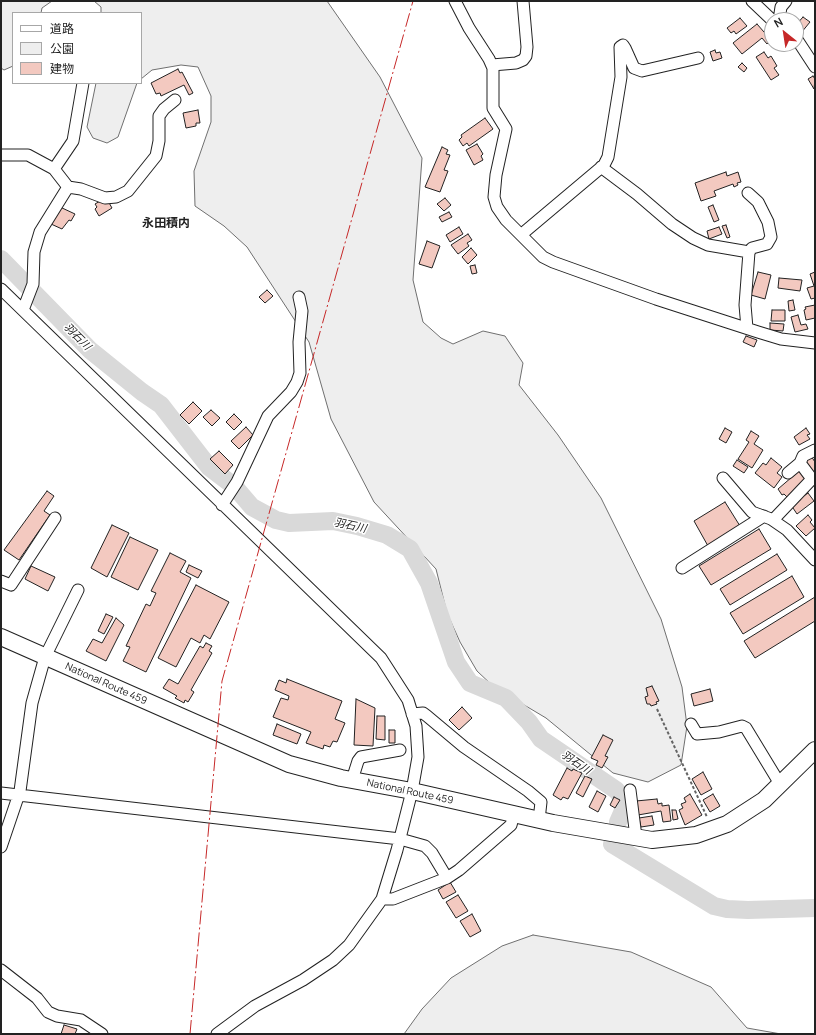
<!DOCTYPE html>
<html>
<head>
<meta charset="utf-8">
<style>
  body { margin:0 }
  #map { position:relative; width:816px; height:1035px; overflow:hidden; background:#fff; font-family:Manrope,"Noto Sans JP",sans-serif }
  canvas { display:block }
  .frame { position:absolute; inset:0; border:2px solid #222; pointer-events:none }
  .legend { position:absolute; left:12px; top:12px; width:130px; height:72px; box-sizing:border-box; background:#fff; border:1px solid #a7a7a7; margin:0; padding:5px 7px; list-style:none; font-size:12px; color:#222 }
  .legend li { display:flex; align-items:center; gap:8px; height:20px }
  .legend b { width:20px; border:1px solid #a7a7a7 }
  .north { position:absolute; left:764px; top:12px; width:40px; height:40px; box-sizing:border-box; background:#fff; border:1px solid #a7a7a7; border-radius:50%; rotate:330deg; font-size:11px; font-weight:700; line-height:16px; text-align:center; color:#222 }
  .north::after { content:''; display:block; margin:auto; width:14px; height:18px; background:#c62828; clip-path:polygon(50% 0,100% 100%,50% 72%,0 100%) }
</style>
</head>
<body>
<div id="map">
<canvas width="816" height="1035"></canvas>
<div class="frame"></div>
<ul class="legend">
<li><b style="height:5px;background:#fff"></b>道路</li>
<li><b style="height:11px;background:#eee"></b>公園</li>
<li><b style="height:11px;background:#f3c9c0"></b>建物</li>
</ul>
<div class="north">N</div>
</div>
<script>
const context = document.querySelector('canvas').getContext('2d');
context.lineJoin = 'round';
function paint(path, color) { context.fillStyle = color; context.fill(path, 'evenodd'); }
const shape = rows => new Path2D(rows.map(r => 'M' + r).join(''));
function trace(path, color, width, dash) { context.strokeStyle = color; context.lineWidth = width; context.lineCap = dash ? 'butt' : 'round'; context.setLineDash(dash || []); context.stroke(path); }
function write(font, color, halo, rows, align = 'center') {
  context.font = font + ' Manrope,"Noto Sans JP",sans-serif'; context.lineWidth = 3; context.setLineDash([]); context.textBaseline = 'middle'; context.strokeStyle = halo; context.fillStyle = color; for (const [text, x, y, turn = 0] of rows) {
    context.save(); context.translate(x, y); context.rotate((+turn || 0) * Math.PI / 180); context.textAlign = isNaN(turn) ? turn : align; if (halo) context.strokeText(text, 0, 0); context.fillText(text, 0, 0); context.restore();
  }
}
const green = shape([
  [1,1,52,1,42,8,41,13,13,13,13,66,4,70,1,68,1,1],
  [94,1,327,1,380,77,422,158,413,280,423,322,441,338,453,344,483,331,505,336,523,363,519,385,558,435,601,498,661,619,682,687,687,726,681,765,648,782,613,773,546,718,494,687,477,671,460,642,447,613,436,569,374,502,331,419,309,342,247,247,224,226,195,206,194,171,211,122,211,96,198,67,181,65,152,70,141,79,141,13,101,13,101,7,94,1],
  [96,83,137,83,118,137,107,143,93,138,87,127,96,83],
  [533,935,631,952,711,987,747,1028,781,1034,404,1034,422,1009,451,978,502,946,533,935]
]);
paint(green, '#eee');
trace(green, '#6f6f6f', 1);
trace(shape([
  [1,259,90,350,142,392,161,405,209,467,234,486,252,507,276,520,289,523,333,521,357,526,387,535,410,549,429,583,456,662,470,683,506,698,529,722,541,739,616,790,623,798,625,806,618,822],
  [612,844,714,906,727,909,748,910,815,908]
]), '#d9d9d9', 18);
const building = shape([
  [803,17,810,22,801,33,796,29,796,25,803,17],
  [740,18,747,26,736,34,734,31,731,33,727,28,740,18],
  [757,24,771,40,767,44,762,38,742,54,733,43,757,24],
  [715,50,716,53,720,52,722,58,713,61,710,52,715,50],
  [764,52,768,58,771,56,777,66,774,68,779,75,771,80,756,57,764,52],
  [742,63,747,68,744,72,738,67,742,63],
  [178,69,180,73,182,72,193,93,189,95,184,85,161,96,160,93,156,94,151,83,178,69],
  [813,76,815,79,814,89,808,79,813,76],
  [198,110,200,123,196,123,196,126,186,128,183,113,198,110],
  [485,118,493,129,469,146,467,143,463,146,459,140,462,137,461,135,485,118],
  [477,144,483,154,481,156,483,160,474,165,466,150,477,144],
  [442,147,448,150,446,154,450,155,444,170,448,171,440,192,425,187,442,147],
  [726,172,727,176,738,172,741,182,737,183,738,185,734,187,733,184,714,191,716,196,701,201,695,183,726,172],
  [445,198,451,205,444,211,437,204,445,198],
  [102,200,104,203,108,201,112,208,99,216,95,209,97,207,95,204,102,200],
  [713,205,719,220,714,222,708,207,713,205],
  [60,207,75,214,71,221,69,220,62,229,51,224,60,207],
  [449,212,452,217,442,222,439,217,449,212],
  [726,225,730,237,727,238,722,226,726,225],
  [459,227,463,234,450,242,446,235,459,227],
  [719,227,722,234,709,239,707,231,719,227],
  [468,234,472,240,467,243,469,246,458,254,451,245,468,234],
  [427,241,440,246,432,268,419,264,427,241],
  [471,248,477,255,468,264,462,257,471,248],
  [475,265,477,273,472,274,470,266,475,265],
  [758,272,771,275,765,299,751,295,758,272],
  [815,272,815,298,811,299,807,288,814,286,810,274,815,272],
  [779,278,802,280,800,291,778,288,779,278],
  [267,290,273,296,265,303,259,297,267,290],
  [793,300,795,310,789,311,788,301,793,300],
  [815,305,815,318,806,320,804,310,806,309,805,307,815,305],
  [772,310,785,310,785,321,771,321,772,310],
  [798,315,801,325,806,324,808,329,795,332,791,317,798,315],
  [770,323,784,324,783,331,770,330,770,323],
  [746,336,757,340,754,347,743,342,746,336],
  [193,402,202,411,189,424,180,415,193,402],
  [211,410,220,418,212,426,203,417,211,410],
  [234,414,242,422,234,430,226,422,234,414],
  [246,427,253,435,239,449,231,441,246,427],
  [725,428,732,432,726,443,719,439,725,428],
  [806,428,810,434,807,435,810,439,799,445,794,437,806,428],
  [751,431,759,436,754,444,763,450,752,468,738,459,749,442,746,440,751,431],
  [219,451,233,465,225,474,210,459,219,451],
  [811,456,815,462,815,474,805,460,811,456],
  [771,458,782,467,777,473,782,477,774,488,755,473,763,463,766,465,771,458],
  [737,460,748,467,744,473,733,466,737,460],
  [799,471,806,478,804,480,805,481,787,497,784,494,782,495,778,489,799,471],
  [47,491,54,496,44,511,50,515,19,560,4,550,47,491],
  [808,493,814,501,797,514,791,505,808,493],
  [725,502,740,526,708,546,694,521,725,502],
  [808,515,812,520,810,522,815,528,806,536,796,526,808,515],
  [112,525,129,533,107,577,91,568,112,525],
  [759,529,771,549,711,585,699,566,759,529],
  [130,537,158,550,138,590,111,577,130,537],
  [170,553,186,561,180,572,191,578,146,672,123,661,130,647,126,646,146,604,150,606,156,593,151,591,170,553],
  [777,554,787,570,730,605,720,589,777,554],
  [189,565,202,571,198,578,186,572,189,565],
  [31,566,55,577,48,591,25,579,31,566],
  [792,576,804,597,743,634,730,613,792,576],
  [196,585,229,602,210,639,204,635,200,643,191,638,176,667,158,658,196,585],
  [815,597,815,621,755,658,744,641,815,597],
  [106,614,113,617,104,634,98,631,106,614],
  [116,618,124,625,106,661,86,651,93,639,102,643,116,618],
  [206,643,212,646,209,651,212,653,191,690,194,692,188,702,185,700,184,703,175,698,177,696,163,688,169,679,178,684,200,646,203,648,206,643],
  [287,679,342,701,335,719,345,723,337,742,333,741,330,747,324,745,323,749,306,743,311,732,273,717,281,698,288,700,289,696,275,690,279,680,286,683,287,679],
  [652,686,659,701,656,702,657,704,651,706,650,704,647,704,645,697,648,696,646,688,652,686],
  [710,689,713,701,694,706,691,694,710,689],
  [356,699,375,708,373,746,354,745,356,699],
  [462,707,472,718,459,730,449,720,462,707],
  [377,716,385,716,385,740,376,739,377,716],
  [277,724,301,734,297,744,273,735,277,724],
  [389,730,395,730,395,743,389,743,389,730],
  [603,735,613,740,605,756,608,757,602,768,596,765,598,761,591,758,603,735],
  [567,768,572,771,573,769,582,773,568,799,563,797,561,800,553,795,567,768],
  [703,772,712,789,701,795,692,779,703,772],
  [585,776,592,779,583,797,576,793,585,776],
  [597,791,606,796,598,812,589,807,597,791],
  [690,794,702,815,685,825,679,810,683,808,681,804,686,802,684,798,690,794],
  [713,794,720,806,710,812,703,800,713,794],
  [614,797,620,800,615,808,610,805,614,797],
  [657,799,658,804,662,803,662,806,669,805,671,821,663,822,661,811,638,815,636,801,657,799],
  [672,810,676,810,678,819,673,820,672,810],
  [652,816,654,825,641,827,639,818,652,816],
  [450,882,456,892,443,899,438,890,450,882],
  [458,895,468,911,456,918,446,902,458,895],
  [472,914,481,931,470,937,460,921,472,914],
  [64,1025,77,1029,75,1034,61,1034,64,1025]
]);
paint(building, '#f3c9c0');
trace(building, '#222', 1);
const minor = shape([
  [455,1,469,28,489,59,493,68,493,108,506,129,496,175,494,197,497,207,506,220,543,257,553,262,656,299,758,332,781,339,815,343],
  [752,1,772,20],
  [779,20,781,7,786,1],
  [796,38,815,67],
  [492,65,516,63,523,60,526,56,527,47,523,1],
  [1,155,28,155,54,169,68,187,81,189,105,198,116,197,128,191,156,156,159,141,159,116,164,109,175,100],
  [601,167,637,194,672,224,693,238,708,245,749,252],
  [54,169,73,141,83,83],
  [522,234,604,165,608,157,621,77,620,47,623,45,625,48,634,68,642,71,698,58],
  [1,289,381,658,408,700,416,726,418,757,412,791,397,850,382,899,349,945,333,960,303,980,255,1006,217,1034],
  [23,310,33,284,34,252,40,232,68,187],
  [747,328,745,305,749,252,752,248,767,244,771,237,768,222,758,202,748,193],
  [788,473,800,463,803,456,815,450],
  [723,478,752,512,771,519,787,530,815,560],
  [222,505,237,482,268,416,291,392,297,382,300,373,299,342,302,311,299,297],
  [773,520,812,479,800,463],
  [682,568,764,516],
  [1,581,11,585,55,518],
  [412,714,423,713,427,716,464,747,528,791,541,802,539,820],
  [691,724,697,734,719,732,742,726,746,728,780,784],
  [352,780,358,761,361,757,400,750],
  [630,790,636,837],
  [1,793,400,839,425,846,432,853,447,878],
  [1,847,20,791,32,703,45,657,78,590],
  [382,899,393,899,447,878,459,870,511,825,514,814],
  [1,970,37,998,48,1012,57,1016,81,1020,102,1034]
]);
const highway = shape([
  [1,637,289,764,341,778,412,791,553,823,652,840,696,835,727,824,764,800,815,750]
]);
trace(minor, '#222', 13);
trace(highway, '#222', 18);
trace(shape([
  [657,709,707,817]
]), '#646464', 2, [3, 2]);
trace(minor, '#fff', 11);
trace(highway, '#fff', 16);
trace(shape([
  [190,1034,222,681,413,1]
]), '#c62828', 1, [14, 3, 2, 3]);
write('10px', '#222', '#fff', [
  ["National Route 459",106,684,24],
  ["National Route 459",410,792,12]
]);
write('italic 11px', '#222', '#fff', [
  ["羽石川",77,337,45],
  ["羽石川",350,526,12],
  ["羽石川",576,763,34]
]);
write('bold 12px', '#222', '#fff', [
  ["永田積内",166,224]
]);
</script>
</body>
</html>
